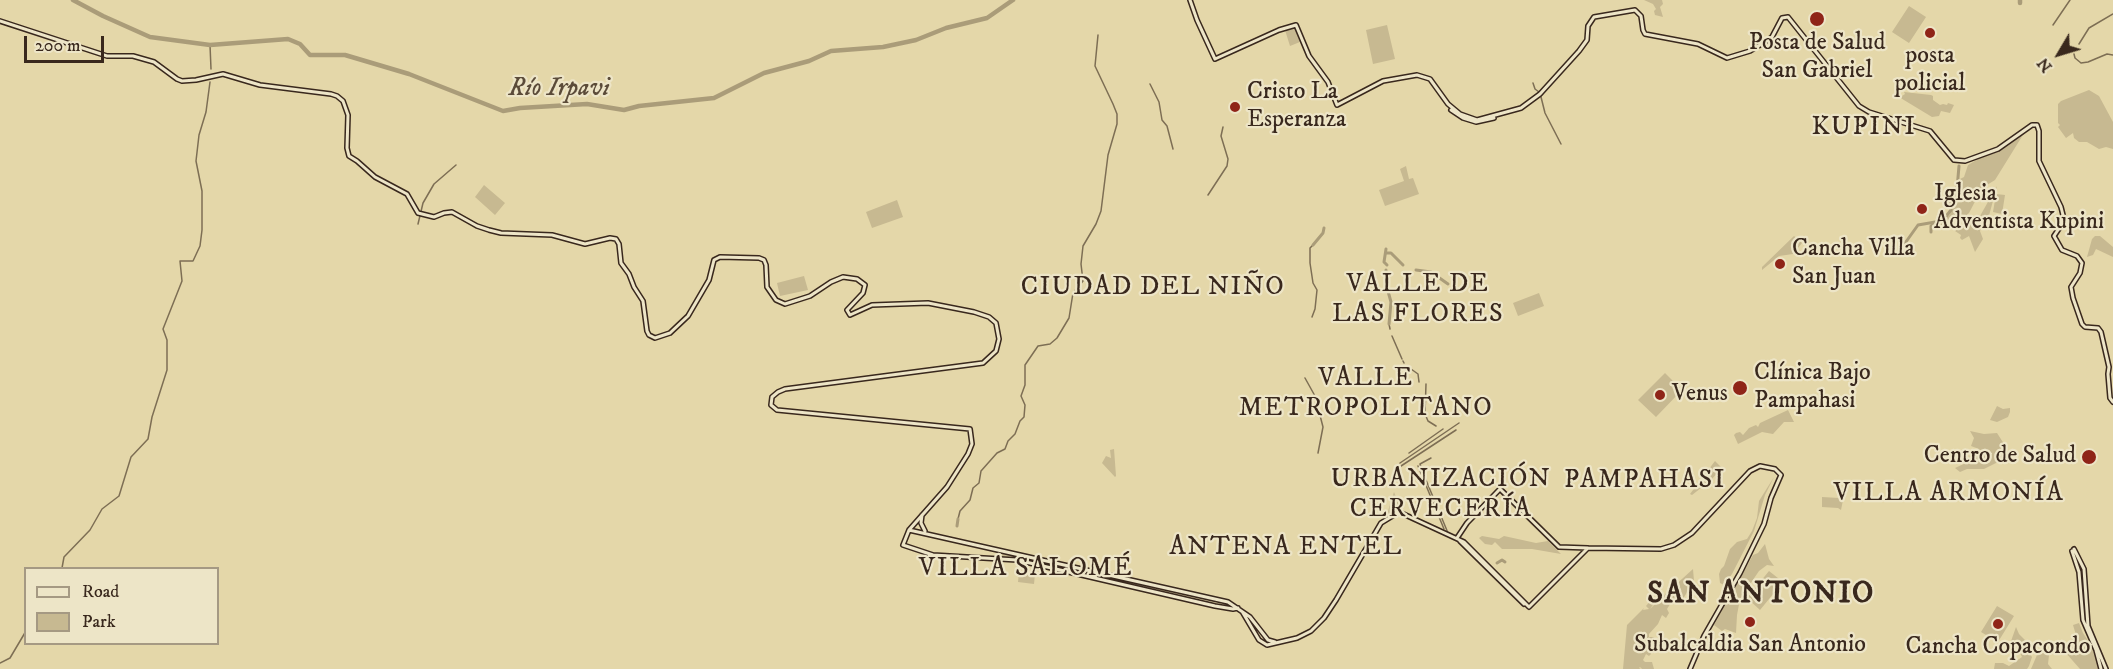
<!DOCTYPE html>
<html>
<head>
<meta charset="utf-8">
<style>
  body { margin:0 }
  #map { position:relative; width:2113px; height:669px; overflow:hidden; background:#e4d7a9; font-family:"IM FELL DW Pica",serif }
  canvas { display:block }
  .legend { position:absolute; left:24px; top:567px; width:195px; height:78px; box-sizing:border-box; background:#ede5c7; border:2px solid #a59983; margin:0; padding:8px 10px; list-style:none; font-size:18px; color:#39281d }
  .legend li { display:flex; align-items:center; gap:12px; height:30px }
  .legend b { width:30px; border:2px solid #a59983 }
  .north { position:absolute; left:2029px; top:24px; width:60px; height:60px; -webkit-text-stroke:4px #ede5c7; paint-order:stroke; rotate:232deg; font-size:16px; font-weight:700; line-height:24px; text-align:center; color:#39281d }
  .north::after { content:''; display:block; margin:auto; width:21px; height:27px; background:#39281d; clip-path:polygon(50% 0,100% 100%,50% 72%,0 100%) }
  .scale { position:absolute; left:24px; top:36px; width:80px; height:27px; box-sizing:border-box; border:3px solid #39281d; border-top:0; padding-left:8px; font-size:18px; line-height:21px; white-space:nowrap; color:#39281d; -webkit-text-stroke:4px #ede5c7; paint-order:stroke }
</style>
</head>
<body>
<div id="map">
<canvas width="2113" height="669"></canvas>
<ul class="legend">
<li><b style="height:8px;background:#ede5c7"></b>Road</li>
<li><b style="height:16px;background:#c7b991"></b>Park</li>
</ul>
<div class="north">N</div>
<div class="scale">200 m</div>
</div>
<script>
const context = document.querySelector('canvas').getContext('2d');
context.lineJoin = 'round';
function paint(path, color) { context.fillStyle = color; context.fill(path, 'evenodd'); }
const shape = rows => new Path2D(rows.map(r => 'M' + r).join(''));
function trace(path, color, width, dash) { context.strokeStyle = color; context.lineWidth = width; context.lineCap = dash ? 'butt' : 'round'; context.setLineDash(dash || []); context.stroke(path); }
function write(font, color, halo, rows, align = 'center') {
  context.font = font + ' "IM FELL DW Pica",serif'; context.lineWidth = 4.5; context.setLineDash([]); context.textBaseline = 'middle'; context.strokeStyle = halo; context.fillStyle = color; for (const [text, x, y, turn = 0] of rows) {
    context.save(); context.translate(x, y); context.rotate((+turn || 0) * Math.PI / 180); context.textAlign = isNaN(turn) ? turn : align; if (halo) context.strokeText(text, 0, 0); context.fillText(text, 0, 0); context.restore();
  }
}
paint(shape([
  [1644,0,1662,0,1663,4,1660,7,1663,17,1655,15,1654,11,1656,9,1653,4],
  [1909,6,1926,17,1909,43,1892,32],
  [1387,25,1395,59,1373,64,1366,30],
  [1295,27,1300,42,1290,46,1285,30],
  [2089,90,2099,96,2113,122,2113,149,2106,147,2099,149,2087,142,2079,142,2074,138,2073,133,2066,138,2058,127,2060,125,2058,123,2058,104,2061,101],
  [1904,92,1931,95,1933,96,1933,100,1940,105,1943,104,1947,105,1948,103,1954,105,1950,113,1941,111,1939,116,1932,117,1894,94,1902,96,1905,94],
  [2026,130,1995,180,1982,188,1969,213,1959,221,1956,218,1951,220,1948,228,1941,228,1939,226,1950,214,1952,203,1959,190,1960,179,1964,177,1968,165,1980,158,1998,152],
  [1406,166,1409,179,1413,178,1419,194,1385,206,1379,190,1404,181,1400,169],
  [484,185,505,203,495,215,475,197],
  [1997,186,1987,223,1982,225,1980,231,1983,239,1975,252,1969,236,1962,240,1960,238,1961,235,1955,231,1980,216],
  [1996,194,2005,195,2002,214,1993,212],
  [897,200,903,217,872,228,866,212],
  [1794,236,1802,243,1793,254,1779,256,1762,270,1762,267],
  [2095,236,2100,236,2113,247,2113,257,2096,249,2093,255,2087,257,2092,239],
  [804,276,808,290,780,296,777,283],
  [1539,293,1544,306,1518,316,1513,303],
  [1665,373,1682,390,1656,417,1638,400],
  [1997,406,2003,409,2010,408,2010,412,2008,417,1997,422,1990,420],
  [1788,410,1794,422,1784,422,1773,434,1762,432,1738,444,1734,435,1736,433,1740,432,1743,435,1749,428,1756,425,1758,427,1760,423],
  [1970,431,1984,434,1997,433,2006,447,2004,459,1984,469,1967,469,1960,472,1955,468,1968,462,1971,451,1979,449,1971,446,1974,438],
  [1114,449,1116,476,1115,477,1102,463,1106,456,1111,458,1110,450],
  [1715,461,1722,468,1710,481,1692,495,1690,494],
  [1774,477,1765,495,1754,531,1732,574,1724,585,1720,583,1719,574,1721,569,1724,566,1730,549,1737,542,1747,539,1752,531,1757,518,1759,501],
  [1394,492,1401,509,1387,515,1390,504],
  [1822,497,1839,498,1843,500,1841,510,1838,508,1822,507],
  [1482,536,1499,539,1504,536,1536,543,1548,541,1561,554,1532,549,1502,549,1495,542,1492,545,1485,544,1479,538],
  [1765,544,1769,559,1774,566,1767,565,1759,571,1740,599,1737,615,1736,633,1725,629,1722,631,1714,625,1753,555,1758,553],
  [1003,553,1025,558,1232,606,1025,559,1001,557],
  [1693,569,1694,581,1681,602,1672,601,1667,609,1669,613,1666,618,1662,615,1658,624,1649,634,1649,637,1654,637,1655,643,1652,645,1651,654,1649,656,1646,654,1643,660,1645,662,1652,662,1654,669,1642,669,1640,667,1639,668,1641,669,1623,669,1627,625,1644,608,1643,610,1649,609,1646,606,1651,600,1655,602,1650,609,1655,604,1656,598,1661,598],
  [1769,571,1783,582,1760,610,1747,598],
  [1019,572,1035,574,1034,584,1018,582],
  [1997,606,2014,616,1998,642,1981,632],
  [2079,623,2083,633,2092,647,2100,669,2080,669,2065,652,2066,646,2076,635,2073,625],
  [2016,627,2019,634,2025,640,2022,644,2032,657,2029,666,2027,669,1994,669,1995,663,2003,663,2009,666,2022,657,2017,647,2010,644],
  [2043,653,2049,655,2048,664,2052,669,2031,669,2037,655]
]), '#c7b991');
trace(shape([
  [2053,25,2070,0],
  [2079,44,2089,28,2113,14],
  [210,45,211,69],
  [2074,54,2075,58,2081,63,2088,62,2107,54,2113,55],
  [1533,83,1535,89,1539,92],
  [1150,84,1159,102,1162,120,1167,126,1173,149],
  [1541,97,1545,113,1561,144],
  [1208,195,1227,166,1228,159,1221,136,1223,127],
  [418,224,423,203,434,184,456,165],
  [1312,317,1315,309,1317,290,1313,283,1310,263,1310,248,1313,245],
  [1389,324,1390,329],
  [1392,336,1402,359],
  [1403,361,1404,363],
  [1411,369,1418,374,1419,382],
  [1305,378,1315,396,1323,427,1318,453],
  [1426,384,1425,414,1428,421,1436,426],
  [1409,453,1443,429],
  [1400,463,1459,423],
  [1401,466,1456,430],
  [1418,466,1444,529],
  [1421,467,1420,464,1431,458],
  [1421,468,1448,533],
  [958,519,960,511,970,500,973,488,979,483,981,471,997,453,1005,449,1008,441,1015,434,1020,421,1024,417,1025,405,1021,396,1025,385,1025,365,1038,346,1050,344,1057,338,1069,318,1073,293,1083,281,1081,264,1083,246,1096,224,1101,211,1108,155,1117,124,1117,114,1113,104,1095,66,1098,35],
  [62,568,64,557,90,530,102,509,119,496,131,457,148,439,152,417,167,370,167,340,163,329,182,281,180,261,193,261,200,246,202,230,202,191,196,161,199,135,206,112,210,82],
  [0,663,10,658,26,631]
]), '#7d6e54', 1.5);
trace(shape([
  [1931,232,1931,226,1944,219,1951,210,1951,202,1957,189,1959,166],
  [1313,245,1323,233,1324,228],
  [1903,246,1918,225,1941,221],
  [1386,249,1384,262,1387,265],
  [1386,253,1391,253,1403,265],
  [1386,270,1386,284,1391,302,1389,324],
  [1416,270,1431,272,1448,284],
  [957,526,958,519],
  [1497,563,1502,560,1505,562]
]), '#aa9c79', 3);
trace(shape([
  [73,0,103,16,150,37,210,45,288,39,300,44,310,55,345,55,409,74,503,111,520,108,587,104,624,110,639,106,714,98,764,73,809,61,831,51,883,47,916,40,946,28,987,18,1013,0],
  [2020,3,2020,0]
]), '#aa9c79', 4.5);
const secondary = shape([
  [1190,0,1197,20,1215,59,1279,30,1296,25,1309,56,1328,82,1337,105,1383,81,1417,75,1430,79,1448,104],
  [0,21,107,56,133,56,154,62,177,79,182,81,196,80,223,74,260,85,331,94,337,96,343,101,348,115,347,148,349,156,357,161,375,177,407,194,418,213,434,217,444,213,452,212,477,226,489,230,501,233,552,235,585,244,610,238,616,239,619,244,621,263,629,274,634,287,643,301,647,331,649,335,655,338,670,333,688,316,709,280,714,260,720,257,759,258,764,260,766,265,767,287,776,300,785,304,810,296,831,282,843,277,857,279,865,285,863,293,847,310,850,315,872,305,928,303,974,312,989,317,996,323,999,339,996,351,983,363,785,389,778,392,772,397,771,405,777,410,970,429,972,444,968,454,947,487,909,530,903,545,933,555,1017,560,1215,606,1233,609,1238,608],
  [1448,104,1460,114,1477,120,1521,108,1540,94,1579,51,1587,40,1588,26,1594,17,1635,10,1641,16,1643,30,1645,34,1698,44,1727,58,1750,51,1760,45,1772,37,1782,18,1788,17,1859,106,1869,112,1930,131,1954,160,1965,161,1998,149,2032,125,2037,125,2039,131,2039,161,2061,207,2064,219,2062,224,2054,236,2062,250,2077,256,2082,263,2080,273,2071,287,2073,298,2082,324,2085,327,2098,328,2101,332,2109,367,2108,374,2110,398,2113,402],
  [1451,110,1463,118,1476,122,1494,118],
  [922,515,921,523,925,531],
  [909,530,1228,602,1250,617,1268,640,1275,642],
  [1457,538,1467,523,1500,489,1559,547,1588,548],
  [1460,541,1524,604],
  [2074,549,2084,569,2088,626,2106,669],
  [2072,551,2079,572,2083,620,2096,650,2101,669],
  [1243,613,1259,640,1267,645,1297,638,1311,631,1324,618,1336,600,1381,523,1399,512,1464,542,1529,607,1588,548,1661,549,1674,545,1692,533,1750,471,1760,466,1775,469,1781,475,1771,498,1764,524,1740,573,1704,636,1690,669]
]);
trace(secondary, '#39281d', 6);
trace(secondary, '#ede5c7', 3);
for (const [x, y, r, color] of [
  [1817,19,8,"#8f2418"],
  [1930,33,6,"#8f2418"],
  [1235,107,6,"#8f2418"],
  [1922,209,6,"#8f2418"],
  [1780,264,6,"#8f2418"],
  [1740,388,8,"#8f2418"],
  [1660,395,6,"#8f2418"],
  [2089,457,8,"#8f2418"],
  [1750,622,6,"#8f2418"],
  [1998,624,6,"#8f2418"]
]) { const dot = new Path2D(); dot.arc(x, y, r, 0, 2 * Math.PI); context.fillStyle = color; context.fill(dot); trace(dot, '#ede5c7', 2); }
write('24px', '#39281d', '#ede5c7', [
  ["Posta de Salud",1817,44,"center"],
  ["San Gabriel",1817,72,"center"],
  ["posta",1930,57,"center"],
  ["policial",1930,85,"center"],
  ["Cristo La",1247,93],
  ["Esperanza",1247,121],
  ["Iglesia",1934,195],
  ["Adventista Kupini",1934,223],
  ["Cancha Villa",1792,250],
  ["San Juan",1792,278],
  ["Clínica Bajo",1754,374],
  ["Pampahasi",1754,402],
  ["Venus",1672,395],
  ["Centro de Salud",2076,457,"right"],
  ["Subalcaldia San Antonio",1750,646,"center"],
  ["Cancha Copacondo",1998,648,"center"]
], 'left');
write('italic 26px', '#5b4b39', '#ede5c7', [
  ["Río Irpavi",559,90]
]);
context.letterSpacing = '1.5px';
write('26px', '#39281d', '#ede5c7', [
  ["KUPINI",1864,129],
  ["VALLE DE",1418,286],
  ["LAS FLORES",1418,316],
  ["CIUDAD DEL NIÑO",1153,289],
  ["VALLE",1366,380],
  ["METROPOLITANO",1366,410],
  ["URBANIZACIÓN",1441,481],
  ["CERVECERÍA",1441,511],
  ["PAMPAHASI",1645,482],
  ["VILLA ARMONÍA",1949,495],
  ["ANTENA ENTEL",1286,549],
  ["VILLA SALOMÉ",1026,570]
]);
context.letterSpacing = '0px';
context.letterSpacing = '1.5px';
write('bold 30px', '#39281d', '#ede5c7', [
  ["SAN ANTONIO",1761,596]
]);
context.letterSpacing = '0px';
</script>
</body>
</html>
